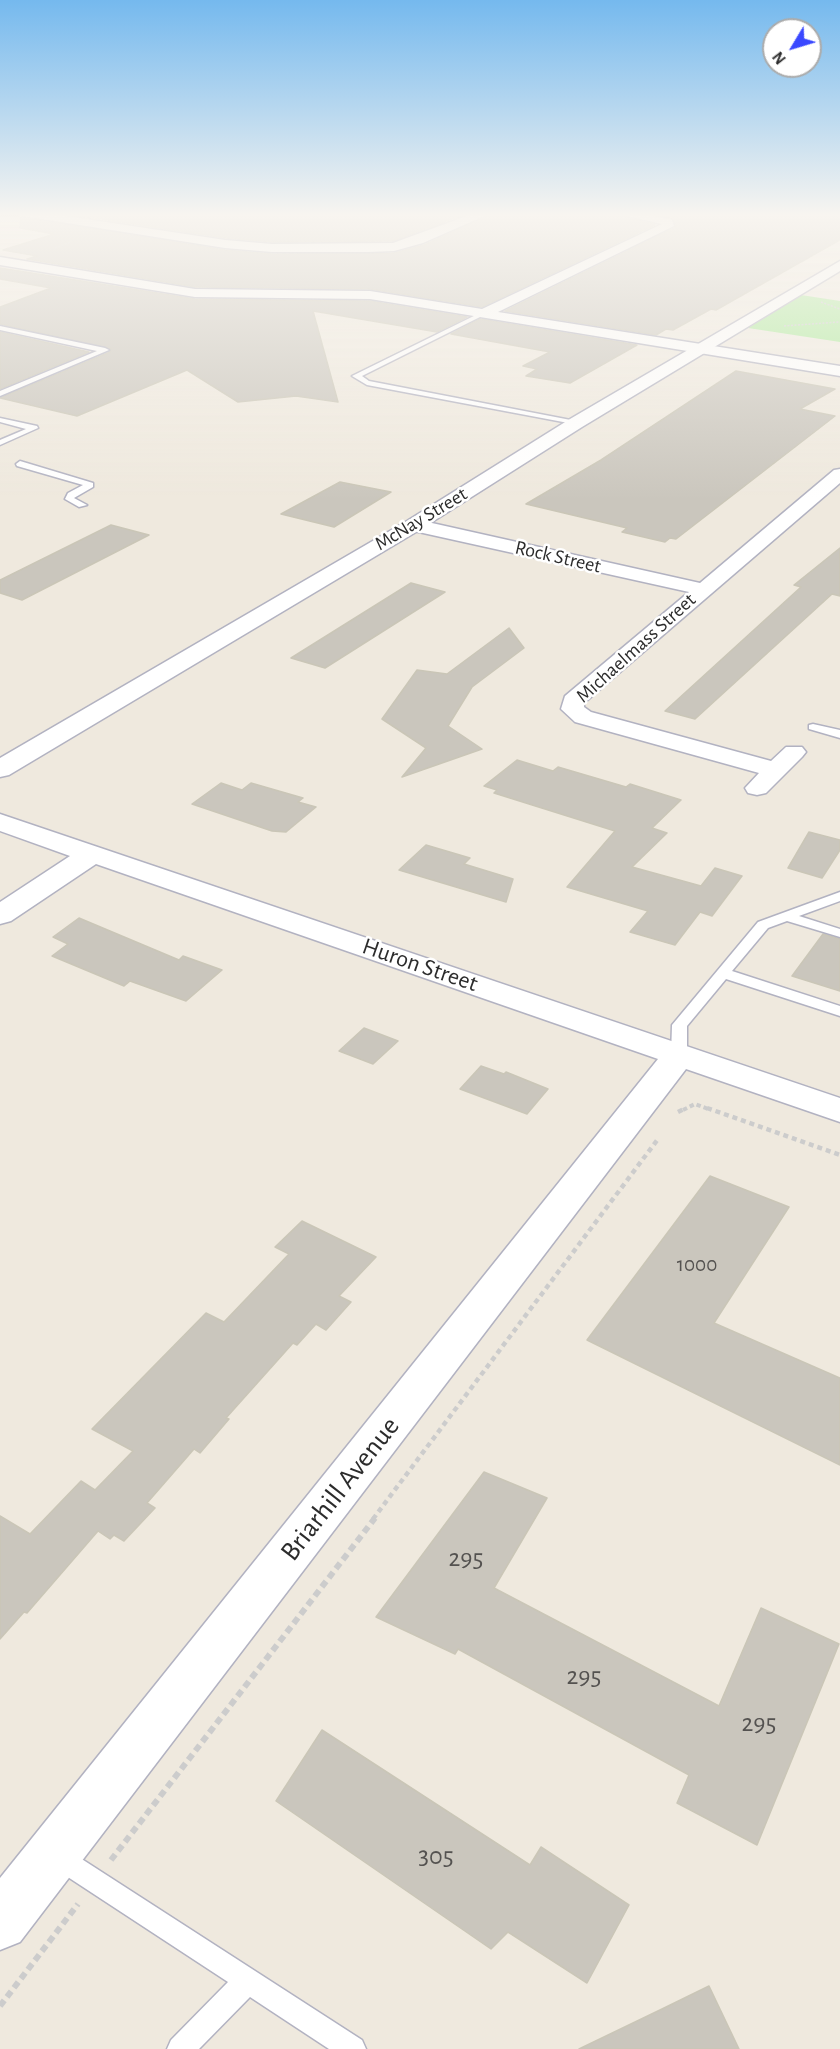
<!DOCTYPE html>
<html>
<head>
<meta charset="utf-8">
<style>
  body { margin:0 }
  #map { position:relative; width:840px; height:2049px; overflow:hidden; background:#efe9de; font-family:"Alegreya Sans",sans-serif }
  canvas { display:block }
  .north { position:absolute; left:762px; top:18px; width:60px; height:60px; box-sizing:border-box; background:#fff; border:2px solid #ababab; border-radius:50%; rotate:232deg; font-size:16px; font-weight:700; line-height:24px; text-align:center; color:#2c2c2c }
  .north::after { content:''; display:block; margin:auto; width:21px; height:27px; background:#3a48ff; clip-path:polygon(50% 0,100% 100%,50% 72%,0 100%) }
</style>
</head>
<body>
<div id="map">
<canvas width="840" height="2049"></canvas>
<div class="north">N</div>
</div>
<script>
const context = document.querySelector('canvas').getContext('2d');
context.lineJoin = 'round';
function paint(path, color) { context.fillStyle = color; context.fill(path, 'evenodd'); }
const shape = rows => new Path2D(rows.map(r => 'M' + r).join(''));
function trace(path, color, width, dash) { context.strokeStyle = color; context.lineWidth = width; context.lineCap = dash ? 'butt' : 'round'; context.setLineDash(dash || []); context.stroke(path); }
function write(font, color, halo, rows, align = 'center') {
  context.font = font + ' "Alegreya Sans",sans-serif'; context.lineWidth = 5; context.setLineDash([]); context.textBaseline = 'middle'; context.strokeStyle = halo; context.fillStyle = color; for (const [text, x, y, turn = 0] of rows) {
    context.save(); context.translate(x, y); context.rotate((+turn || 0) * Math.PI / 180); context.textAlign = isNaN(turn) ? turn : align; if (halo) context.strokeText(text, 0, 0); context.fillText(text, 0, 0); context.restore();
  }
}
paint(shape([
  [801,295,840,301,840,342,748,328]
]), '#a9e996');
const building = shape([
  [62,213,468,213,393,241,272,242,225,238,62,213],
  [493,213,612,213,655,225,482,307,370,289,195,287,27,259,37,256,3,250,54,234,20,228,21,217,225,250,272,254,394,253,424,245,493,213],
  [651,213,840,213,840,240,716,310,711,309,673,330,666,329,656,335,505,311,676,227,673,218,651,213],
  [0,268,195,299,370,301,467,317,437,332,313,311,338,402,296,396,238,402,187,370,77,416,0,398,110,352,111,349,0,324,0,307,51,288,0,279,0,268],
  [480,319,637,345,570,383,526,376,537,369,523,366,550,352,451,334,480,319],
  [0,332,89,352,0,389,0,332],
  [736,371,835,389,800,409,835,416,676,539,670,538,665,542,622,532,627,528,526,504,601,460,736,371],
  [340,482,391,492,334,527,281,514,340,482],
  [111,525,149,535,22,600,0,593,0,580,111,525],
  [840,548,840,596,832,594,695,719,665,711,801,587,794,585,840,548],
  [411,583,445,592,325,668,291,658,411,583],
  [509,628,524,648,472,687,448,726,482,749,402,777,426,748,382,719,417,670,447,674,509,628],
  [517,760,553,771,558,767,626,787,630,784,681,800,652,828,667,833,632,867,701,886,715,868,742,876,712,916,700,912,675,945,630,932,648,911,567,887,615,831,494,793,497,790,484,786,517,760],
  [221,783,242,790,251,783,303,798,298,802,316,807,286,832,272,831,192,804,221,783],
  [809,832,840,840,840,850,822,878,788,868,809,832],
  [426,845,470,858,464,864,513,879,506,902,399,870,426,845],
  [79,918,179,960,183,956,222,970,186,1001,130,981,124,986,52,956,68,944,53,937,79,918],
  [823,934,840,939,840,991,792,976,823,934],
  [364,1028,398,1041,373,1064,339,1051,364,1028],
  [481,1066,504,1074,506,1072,548,1089,527,1114,460,1089,481,1066],
  [710,1176,789,1207,714,1323,840,1378,840,1465,587,1340,710,1176],
  [302,1221,376,1257,339,1296,351,1302,326,1330,316,1324,297,1345,293,1343,226,1418,229,1419,200,1453,194,1449,147,1503,155,1508,124,1541,114,1535,110,1539,98,1531,27,1613,24,1612,0,1639,0,1516,30,1534,81,1481,95,1490,133,1451,92,1429,206,1313,224,1322,289,1254,275,1247,302,1221],
  [484,1472,547,1498,494,1588,719,1706,761,1608,839,1644,757,1845,677,1803,689,1775,458,1649,455,1654,376,1617,484,1472],
  [322,1730,530,1865,541,1847,629,1905,587,1983,508,1932,491,1949,276,1801,322,1730],
  [709,1986,739,2049,579,2049,662,2009,709,1986]
]);
paint(building, '#cac6bd');
trace(building, '#cac6b7', 1.5);
const lane = shape([
  [484,311,486,314,362,376,369,381,576,421,579,421,579,425,367,385,352,376,484,311],
  [0,326,105,348,109,350,0,396,0,391,97,351,0,330,0,326],
  [0,418,37,426,38,428,0,445,0,440,26,429,0,422,0,418],
  [20,461,93,483,93,487,74,498,87,505,79,507,65,499,68,493,83,485,17,466,16,464,20,461],
  [813,724,840,730,840,738,809,729,809,725,813,724],
  [840,892,840,901,799,916,840,929,840,937,787,921,768,928,732,971,840,1006,840,1016,726,979,687,1026,687,1055,684,1058,674,1058,671,1055,672,1025,758,922,840,892],
  [60,1845,362,2040,366,2049,329,2049,250,1997,199,2049,167,2049,171,2040,228,1982,51,1866,48,1857,51,1848,60,1845]
]);
const street = shape([
  [17,213,46,213,225,240,272,244,393,243,475,213,491,213,423,243,394,251,368,252,272,252,225,248,23,216,17,213],
  [614,213,639,213,668,219,672,220,674,226,498,312,840,366,840,376,370,299,195,297,0,265,0,257,195,289,370,291,482,309,662,224,614,213],
  [840,469,840,483,584,703,584,707,591,712,771,761,786,747,802,747,806,752,802,757,766,793,757,795,748,793,745,788,759,773,575,722,561,709,565,696,689,592,414,531,405,525,414,519,700,583,834,470,840,469]
]);
const secondary = shape([
  [840,261,840,271,582,427,421,529,9,775,0,777,0,758,407,521,570,419,840,261],
  [0,814,840,1098,840,1122,686,1069,20,1942,0,1950,0,1878,658,1059,96,864,11,921,0,924,0,902,70,856,0,831,0,814]
]);
trace(lane, '#b2b2c1', 3);
trace(street, '#b2b2c1', 3);
trace(secondary, '#b2b2c1', 3);
trace(shape([
  [833,213,840,214],
  [55,248,71,242],
  [821,302,840,309],
  [784,326,840,322]
]), '#ccc', 1.5, [2, 1.5]);
trace(shape([
  [683,1110,695,1104,711,1110]
]), '#ccc', 4, [4.5, 3]);
trace(shape([
  [707,1108,840,1155],
  [678,1112,686,1108],
  [373,1519,658,1139]
]), '#ccc', 4.5, [5, 4]);
trace(shape([
  [111,1860,375,1518],
  [0,2006,78,1904]
]), '#ccc', 6, [7, 4.5]);
paint(lane, '#fff');
paint(street, '#fff');
paint(secondary, '#fff');
const sky = context.createLinearGradient(0, 0, 0, 500);
sky.addColorStop(0, '#75b9ee');
sky.addColorStop(0.43, '#f8f5f0');
sky.addColorStop(1, '#f8f5f000');
context.fillStyle = sky;
context.fillRect(0, 0, 840, 500);
write('20px', '#2c2c2c', '#fff', [
  ["McNay Street",421,519,-31],
  ["Rock Street",558,557,13],
  ["Michaelmass Street",636,648,-42]
]);
write('21px', '#545250', null, [
  ["1000",697,1265]
]);
write('24px', '#2c2c2c', '#fff', [
  ["Huron Street",420,965,19]
]);
write('26px', '#545250', null, [
  ["295",466,1558],
  ["295",584,1676],
  ["295",759,1723],
  ["305",436,1856]
]);
write('28px', '#2c2c2c', '#fff', [
  ["Briarhill Avenue",340,1489,-52]
]);
</script>
</body>
</html>
